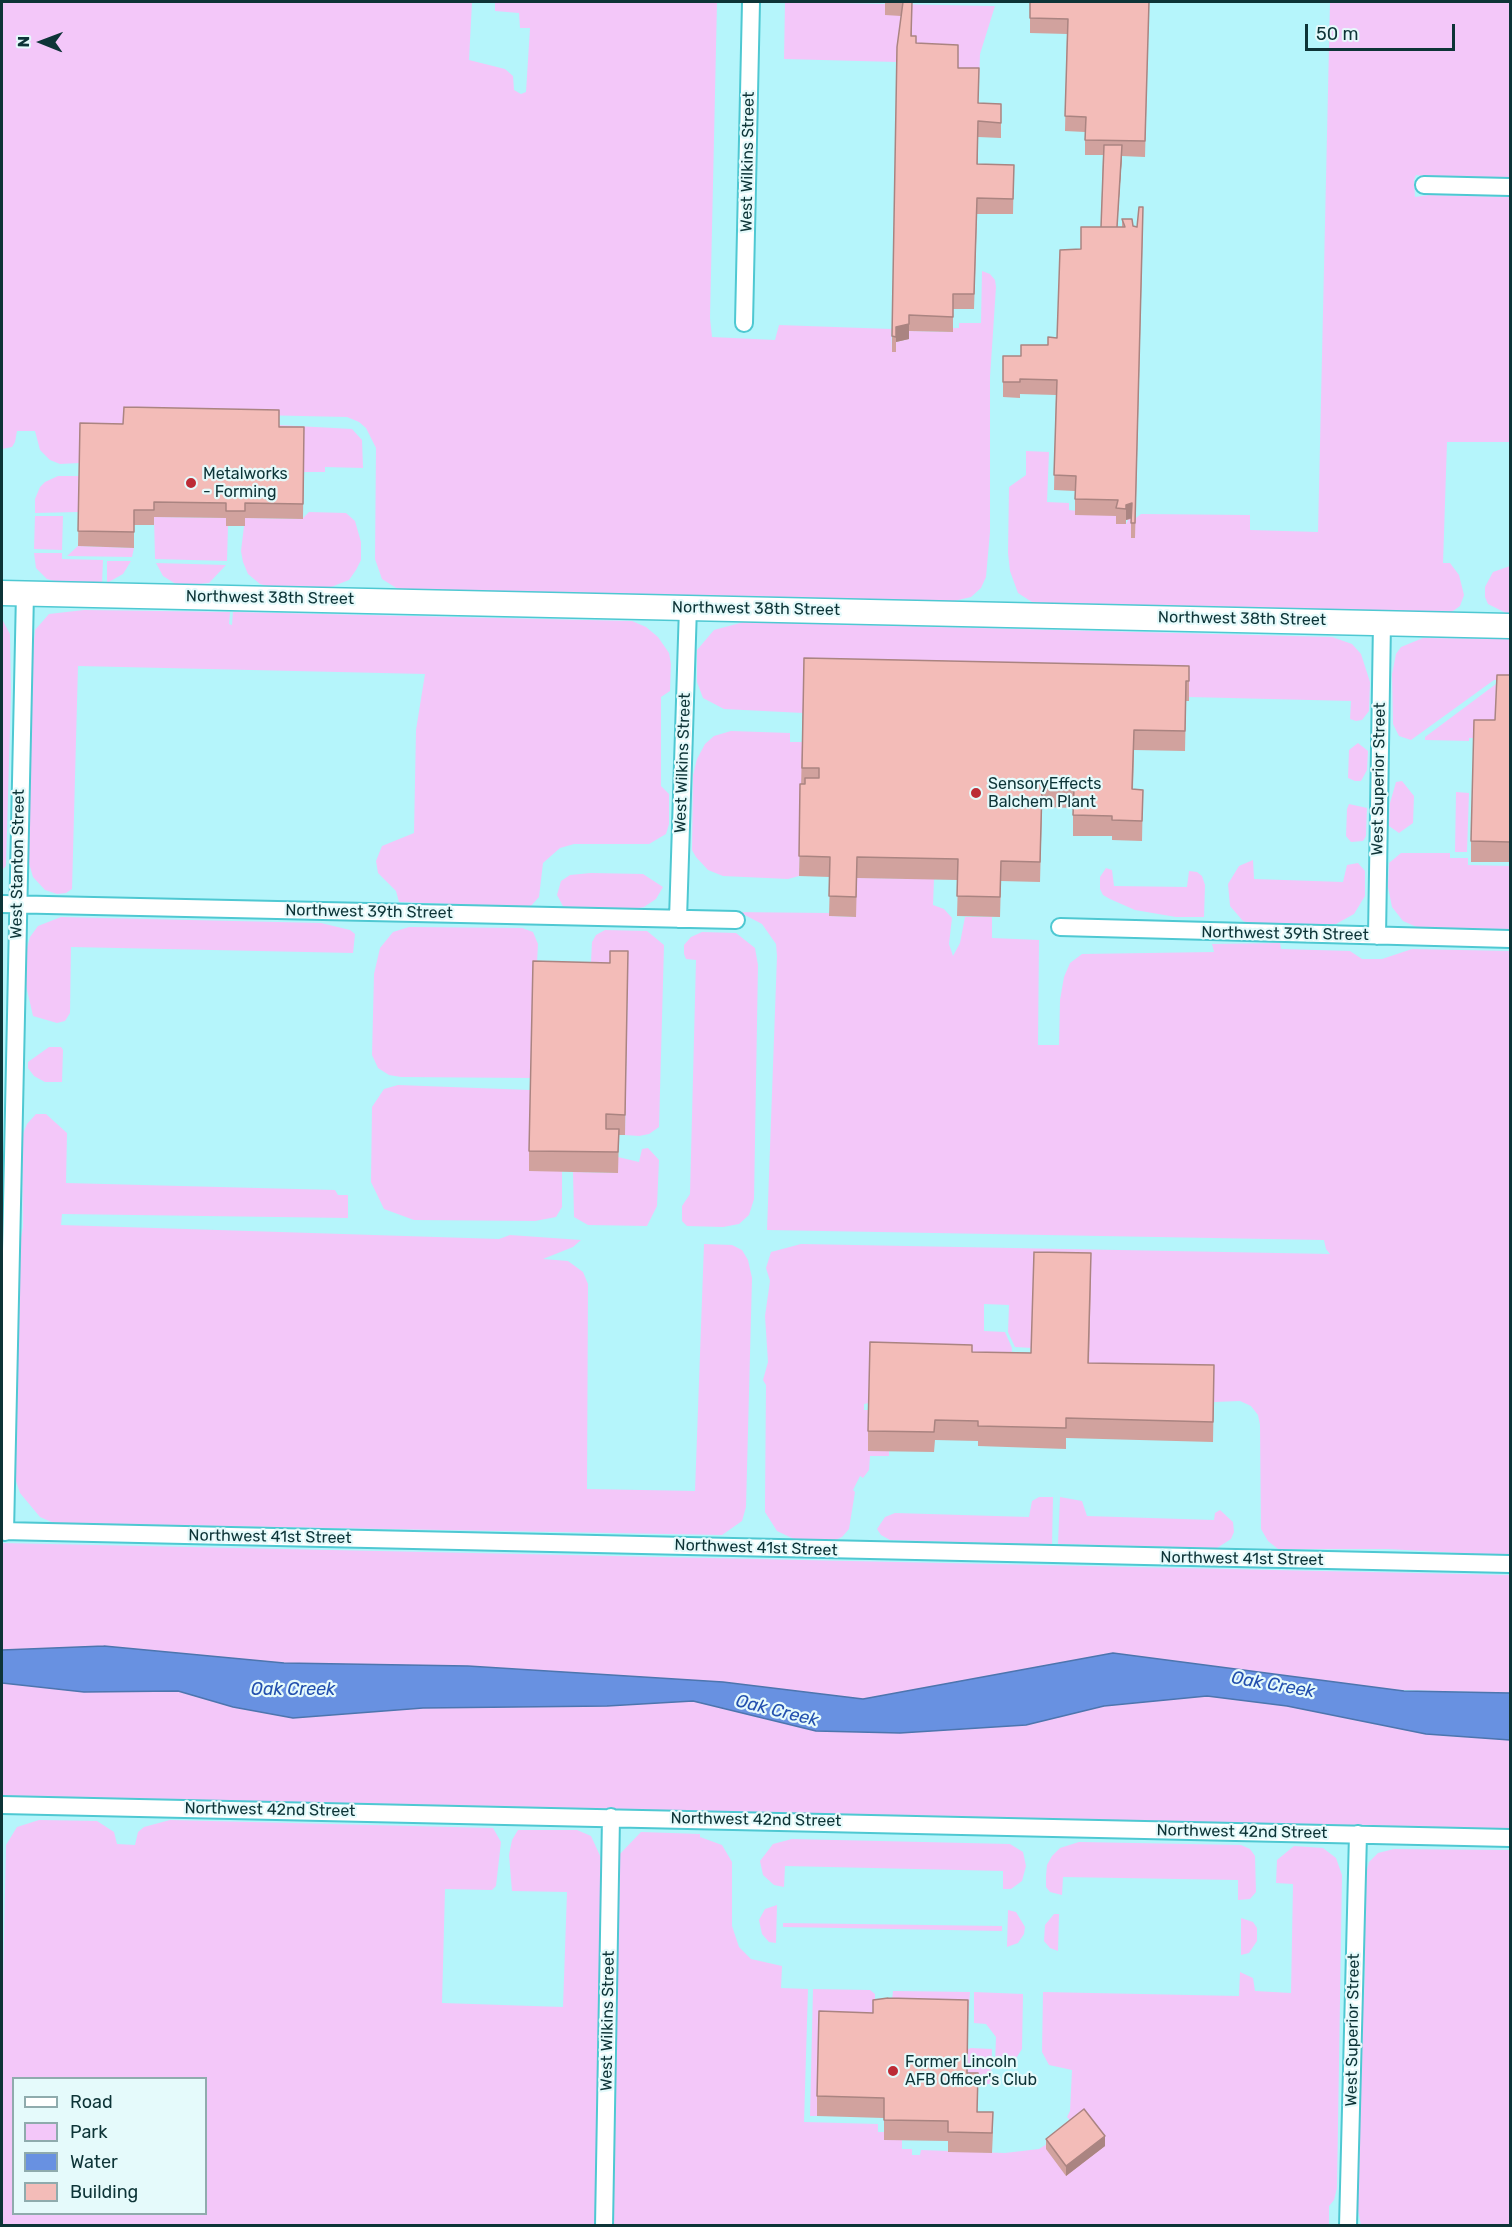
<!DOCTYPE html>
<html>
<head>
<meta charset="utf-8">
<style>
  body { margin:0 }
  #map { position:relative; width:1512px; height:2227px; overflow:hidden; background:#b5f5fb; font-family:Rubik,sans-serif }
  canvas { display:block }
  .frame { position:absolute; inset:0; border:3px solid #0d3437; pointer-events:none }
  .legend { position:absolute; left:12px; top:2077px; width:195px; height:138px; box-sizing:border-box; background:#e5fafb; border:2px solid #8fabad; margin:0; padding:8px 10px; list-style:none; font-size:18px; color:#0d3437 }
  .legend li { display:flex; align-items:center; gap:12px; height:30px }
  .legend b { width:30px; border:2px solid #8fabad }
  .north { position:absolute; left:12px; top:12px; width:60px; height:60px; -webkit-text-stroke:4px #e5fafb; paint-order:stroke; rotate:271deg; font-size:16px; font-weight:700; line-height:24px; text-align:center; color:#0d3437 }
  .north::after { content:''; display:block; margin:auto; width:21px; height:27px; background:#0d3437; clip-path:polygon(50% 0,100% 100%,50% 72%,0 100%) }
  .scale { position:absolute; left:1305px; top:24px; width:150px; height:27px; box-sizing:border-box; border:3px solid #0d3437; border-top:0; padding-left:8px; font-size:18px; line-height:21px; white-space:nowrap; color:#0d3437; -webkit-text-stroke:4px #e5fafb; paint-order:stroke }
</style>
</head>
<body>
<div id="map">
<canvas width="1512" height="2227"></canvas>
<div class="frame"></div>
<ul class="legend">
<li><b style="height:8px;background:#fff"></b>Road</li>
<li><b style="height:16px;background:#f3c7f9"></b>Park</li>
<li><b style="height:16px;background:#6891e1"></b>Water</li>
<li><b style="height:16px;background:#f3bcb8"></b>Building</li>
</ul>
<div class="north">N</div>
<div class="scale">50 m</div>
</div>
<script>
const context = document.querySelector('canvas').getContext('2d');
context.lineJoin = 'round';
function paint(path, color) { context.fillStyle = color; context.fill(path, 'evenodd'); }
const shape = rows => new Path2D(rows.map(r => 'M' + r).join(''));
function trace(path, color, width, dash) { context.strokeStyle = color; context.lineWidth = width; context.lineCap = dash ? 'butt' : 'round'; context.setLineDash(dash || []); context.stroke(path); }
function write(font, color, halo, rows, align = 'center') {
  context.font = font + ' Rubik,sans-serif'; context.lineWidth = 4.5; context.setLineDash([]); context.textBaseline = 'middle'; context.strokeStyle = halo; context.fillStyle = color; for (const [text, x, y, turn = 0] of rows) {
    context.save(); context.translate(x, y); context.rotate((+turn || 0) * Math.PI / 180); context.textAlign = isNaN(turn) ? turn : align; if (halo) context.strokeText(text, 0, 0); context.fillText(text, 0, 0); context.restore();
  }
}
paint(shape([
  [2,2,472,2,469,60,505,69,513,76,514,90,521,94,526,92,530,28,520,28,519,13,495,11,495,2,739,2,717,3,710,318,712,337,775,340,779,325,891,329,892,351,895,352,896,342,909,339,909,331,953,332,953,328,959,328,959,323,981,323,982,271,990,274,995,280,996,287,990,377,990,532,986,577,981,588,971,597,941,604,424,592,398,589,382,579,375,559,376,448,366,428,359,422,347,417,211,414,124,429,79,463,60,464,50,460,40,450,35,431,17,431,15,442,12,447,2,449],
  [785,2,995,6,980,54,979,84,958,83,911,51,912,7,903,16,897,62,784,59],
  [1330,2,1510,2,1510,179,1446,179,1416,175,1414,180,1415,197,1429,195,1510,197,1510,442,1447,442,1443,563,1450,563,1459,575,1464,595,1460,606,1446,616,1035,604,1018,593,1010,571,1008,553,1009,487,1026,475,1026,451,1049,452,1047,502,1069,503,1069,510,1118,516,1126,524,1129,518,1136,518,1141,514,1250,515,1250,530,1318,532],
  [279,425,352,429,362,440,363,468,325,467,325,472,304,472,304,443,279,442],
  [58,476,79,476,78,512,35,513,35,499,40,487,45,482],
  [309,512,346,513,355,521,361,542,361,560,356,570,349,580,326,589,273,588,260,584,248,574,243,562,241,551,245,518,302,519],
  [35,516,63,516,62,550,34,549],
  [154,517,226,518,228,526,227,561,155,559],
  [78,546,134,548,132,557,67,556],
  [34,553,62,553,62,559,103,560,102,584,62,583,47,579,36,568],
  [107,561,131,561,123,574,107,583],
  [156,563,226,565,209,583,179,586,163,576],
  [1510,566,1510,615,1488,604,1485,597,1485,587,1493,572],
  [84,610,230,612,229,624,232,625,233,612,632,621,646,627,658,637,669,653,671,664,670,691,661,697,661,786,669,794,669,824,666,834,649,844,574,844,560,848,543,863,539,897,530,907,399,902,396,891,378,873,376,861,382,846,414,833,416,730,425,674,78,666,72,889,66,893,57,894,45,890,33,877,28,860,31,673,35,630,49,614],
  [2,619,10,634,11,692,6,866,2,870],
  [744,622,1332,637,1352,644,1361,654,1370,682,1369,711,1362,720,1356,721,1350,719,1351,701,1189,697,1188,687,803,713,724,709,703,698,697,682,697,650,714,630],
  [1423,638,1510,639,1510,691,1506,680,1494,680,1411,740,1399,736,1393,724,1392,674,1396,654,1401,647],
  [1496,684,1495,738,1469,738,1469,741,1425,740,1425,737],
  [731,731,790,733,790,742,803,742,799,876,788,879,723,876,708,870,696,857,692,850,693,775,697,759,705,744,714,736],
  [1358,743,1368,751,1367,770,1361,781,1355,781,1348,778,1349,750],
  [1402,781,1414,796,1413,823,1399,833,1389,826,1390,803,1396,782],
  [1456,792,1469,793,1467,852,1455,852],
  [1349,804,1367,808,1366,836,1363,841,1351,842,1346,836,1347,809],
  [1401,853,1450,853,1450,858,1468,858,1468,865,1510,866,1510,929,1419,928,1403,921,1392,907,1388,887,1389,863],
  [1253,860,1254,879,1343,882,1347,865,1358,863,1365,871,1365,896,1354,914,1336,924,1251,924,1243,921,1230,906,1228,884,1239,866],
  [1106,868,1112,870,1114,886,1187,887,1189,871,1197,872,1202,876,1205,885,1204,917,1176,917,1135,910,1110,899,1103,895,1100,889,1100,877],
  [591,873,643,874,663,887,656,899,644,907,628,910,564,908,557,895,561,881,570,875],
  [857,878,934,879,933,905,944,909,952,918,949,944,953,956,960,943,965,917,992,917,992,938,1039,940,1038,1045,1059,1045,1060,1000,1064,977,1070,963,1082,954,1214,952,1212,944,1280,943,1281,949,1350,951,1362,959,1382,959,1412,949,1510,951,1510,1556,1388,1549,1278,1549,1268,1541,1261,1529,1260,1425,1258,1415,1251,1406,1240,1401,1214,1402,1213,1385,1088,1383,1032,1348,1015,1347,1008,1332,1009,1305,984,1304,984,1331,1005,1332,1012,1348,1011,1373,864,1404,864,1410,869,1410,889,1451,889,1456,870,1456,869,1470,863,1478,860,1476,853,1490,855,1492,849,1529,842,1537,835,1540,794,1539,777,1531,765,1512,765,1502,766,1385,763,1380,768,1362,765,1316,770,1281,766,1268,771,1252,801,1244,1330,1254,1326,1249,1324,1240,767,1230,777,956,776,944,762,924,741,913,729,912,829,913,829,916,855,917],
  [61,917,321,923,350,930,355,934,353,953,71,947,70,1013,65,1021,57,1023,33,1016,25,981,26,952,30,937,38,926],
  [409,927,522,928,533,932,538,944,531,1078,401,1077,389,1075,378,1068,372,1055,374,974,380,948,393,932],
  [605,930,647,931,664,945,659,1127,649,1134,639,1136,625,1135,628,972,590,982,592,942,596,935],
  [702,932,736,933,755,948,758,965,754,1199,749,1215,739,1224,723,1227,687,1226,682,1221,682,1206,690,1194,696,960,686,959,684,954,684,945,691,937],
  [49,1047,61,1047,63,1050,62,1082,45,1082,34,1076,28,1068,28,1062],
  [398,1085,530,1090,562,1171,562,1207,556,1217,535,1221,414,1220,384,1209,371,1182,372,1107,384,1089],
  [36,1114,46,1114,67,1133,66,1183,335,1190,338,1195,348,1195,348,1218,62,1214,61,1225,499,1239,510,1235,581,1240,573,1247,543,1259,568,1261,583,1272,588,1284,587,1489,695,1491,704,1244,732,1245,742,1250,748,1260,752,1278,746,1507,742,1521,722,1535,54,1523,40,1517,20,1493,14,1475,19,1248,23,1227,22,1136,27,1124],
  [648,1148,659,1160,657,1206,647,1226,588,1225,574,1217,573,1172,618,1173,618,1157,639,1162,642,1149],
  [1039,1497,1053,1497,1052,1545,890,1540,881,1535,877,1529,885,1517,895,1513,1029,1517,1032,1501],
  [1060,1497,1082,1501,1087,1516,1214,1520,1215,1513,1220,1510,1233,1522,1234,1532,1231,1539,1217,1548,1058,1544],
  [2,1543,1510,1575,1510,1693,983,1678,863,1699,723,1682,468,1666,284,1663,104,1646,2,1650],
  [2,1683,84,1692,178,1691,233,1707,293,1718,423,1708,607,1706,693,1701,816,1731,900,1733,1026,1725,1104,1706,1207,1696,1287,1706,1426,1734,1510,1740,1510,1829,2,1796],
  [39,1820,97,1821,114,1832,117,1844,135,1845,138,1832,144,1827,170,1820,493,1828,501,1842,496,1886,492,1890,445,1889,442,2003,563,2007,567,1892,512,1891,509,1855,512,1840,518,1830,577,1830,591,1836,602,1860,595,2225,2,2226,2,2027,6,1845,17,1827],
  [14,2078,206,2078,206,2214,14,2214],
  [641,1832,700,1834,700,1837,722,1845,732,1862,732,1926,739,1947,751,1959,782,1966,781,1988,808,1989,804,2122,878,2124,878,2132,884,2132,884,2140,902,2140,902,2149,912,2149,912,2155,920,2155,921,2150,1005,2153,1039,2149,1075,2126,1067,2117,1070,2111,1072,2070,1049,2065,1042,2052,1043,1992,1239,1996,1240,1972,1253,1978,1255,1991,1291,1993,1293,1884,1276,1883,1277,1860,1294,1846,1323,1848,1336,1858,1342,1875,1337,2188,1334,2200,1329,2206,1329,2225,609,2226,617,1857],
  [792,1839,1010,1844,1023,1852,1026,1866,1022,1881,1011,1889,1003,1889,1003,1871,785,1866,784,1887,774,1885,763,1875,760,1861,773,1844],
  [1079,1842,1241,1845,1250,1849,1255,1856,1256,1892,1250,1899,1238,1900,1238,1880,1063,1877,1062,1895,1050,1892,1046,1887,1046,1876,1047,1865,1052,1856,1060,1848],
  [1394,1849,1510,1850,1510,2225,1361,2225,1356,2200,1359,2003,1364,1999,1365,1954,1361,1944,1362,1887,1369,1862,1378,1853],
  [777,1905,776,1943,769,1942,762,1934,759,1920,765,1909],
  [1008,1910,1016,1912,1025,1927,1024,1934,1018,1943,1007,1947],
  [1054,1914,1059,1914,1058,1951,1050,1948,1044,1941,1045,1925],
  [1241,1918,1253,1922,1257,1928,1257,1941,1249,1953,1241,1955],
  [783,1923,1002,1926,1002,1931,783,1927],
  [813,1989,870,1990,875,1994,875,2020,819,2032,817,2116,810,2116],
  [893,1991,970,1992,968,2020,890,2018],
  [974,1992,1023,1994,1022,2049,1013,2063,995,2065,996,2037,986,2024,974,2023],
  [971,2048,992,2049,991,2084,976,2084,967,2093,968,2049]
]), '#f3c7f9');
const water = shape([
  [104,1646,284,1663,468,1666,723,1682,863,1699,1113,1653,1404,1691,1510,1693,1510,1740,1426,1734,1287,1706,1207,1696,1104,1706,1026,1725,900,1733,816,1731,693,1701,607,1706,423,1708,293,1718,233,1707,178,1691,84,1692,2,1683,2,1650,104,1646]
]);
paint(water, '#6891e1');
trace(water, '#4d75ae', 1.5);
const minor = shape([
  [1424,185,1510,187],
  [744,323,751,2],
  [2,904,736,920],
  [678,919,688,607],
  [1060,927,1510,939],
  [1377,936,1382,622],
  [2,1531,1510,1564],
  [5,1532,25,593],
  [2,1805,1510,1838],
  [604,2226,611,1817],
  [1348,2226,1358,1834]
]);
const secondary = shape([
  [2,593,1510,626]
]);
trace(minor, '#4ec8d2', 20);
trace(secondary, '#4ec8d2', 27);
trace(minor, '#fff', 16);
trace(secondary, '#fff', 24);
paint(shape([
  [885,2,912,2,912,36,916,43,958,68,979,103,1001,104,1001,138,978,137,978,164,1014,165,1013,214,977,214,974,309,953,309,953,332,909,331,909,339,896,342,896,352,892,352,892,336,901,16,885,15],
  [1030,2,1149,2,1145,157,1122,156,1117,227,1122,227,1122,219,1133,226,1137,227,1143,222,1135,538,1131,538,1131,519,1126,520,1126,524,1116,524,1116,516,1075,515,1075,491,1054,490,1056,395,1020,394,1020,398,1003,397,1003,356,1021,356,1048,345,1057,338,1081,249,1101,227,1103,155,1085,155,1085,132,1065,131,1067,34,1030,33],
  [80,423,304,427,303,519,245,518,245,526,226,526,226,518,154,517,154,525,134,525,134,548,78,546],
  [804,658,1189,666,1189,701,1186,701,1185,751,1134,750,1133,789,1143,790,1142,841,1112,840,1112,836,1073,836,1073,808,1042,807,1040,882,1001,881,1000,917,957,916,958,880,857,878,856,917,829,916,830,877,799,876],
  [1510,675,1510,862,1471,862,1471,841,1495,720],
  [628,951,625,1135,619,1135,618,1173,529,1171,529,1151,610,963],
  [1091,1274,1089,1363,1214,1385,1213,1442,1066,1438,1066,1449,978,1446,978,1441,935,1440,934,1452,868,1451,868,1431,972,1352,1031,1353],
  [967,2073,978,2112,993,2132,992,2153,948,2152,948,2141,884,2140,884,2118,817,2116,817,2096],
  [1046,2139,1105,2146,1066,2176,1046,2149]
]), '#d1a29e');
paint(shape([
  [1122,145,1122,155,1116,241,1116,231],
  [909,324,909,339,896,342,896,352,896,327],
  [1132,503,1132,518,1126,520,1126,505],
  [1105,2136,1105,2146,1066,2176,1066,2166]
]), '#aa8481');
const building = shape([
  [903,2,912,2,911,36,916,36,916,43,958,45,958,68,979,68,978,103,1001,104,1001,123,978,121,977,164,1014,165,1013,199,977,198,974,294,953,294,953,317,909,315,909,324,896,327,896,337,892,336,897,47,903,2],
  [1030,2,1149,2,1145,141,1085,140,1086,117,1065,116,1068,19,1030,18,1030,2],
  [1104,145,1122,145,1117,227,1101,227,1104,145],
  [1139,207,1143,207,1135,523,1131,523,1132,503,1126,505,1126,509,1116,508,1118,500,1075,499,1076,476,1054,475,1057,380,1020,379,1020,382,1003,382,1003,356,1021,356,1021,345,1048,345,1048,337,1057,338,1060,250,1081,249,1081,227,1125,227,1122,219,1132,219,1133,226,1137,227,1139,207],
  [124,407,279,410,279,427,304,427,303,504,245,503,245,511,226,511,226,503,154,502,154,510,134,510,134,532,78,531,80,423,123,424,124,407],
  [804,658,1189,666,1189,681,1186,681,1185,731,1134,730,1132,789,1143,790,1142,821,1112,820,1112,816,1073,815,1074,788,1042,787,1040,862,1001,861,1000,897,957,896,958,859,857,857,856,897,829,896,830,857,799,856,800,784,805,784,805,778,819,778,819,768,802,768,804,658],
  [1497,675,1510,675,1510,842,1471,841,1474,720,1495,720,1497,675],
  [610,951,628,951,625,1115,606,1114,606,1129,619,1129,618,1152,529,1151,533,961,610,963,610,951],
  [1034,1252,1091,1253,1088,1363,1214,1365,1213,1422,1066,1418,1066,1428,978,1426,978,1421,935,1420,934,1432,868,1431,870,1342,972,1345,972,1352,1031,1353,1034,1252],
  [888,1998,968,2000,967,2073,978,2073,977,2112,993,2112,992,2133,948,2132,948,2121,884,2120,884,2098,817,2096,819,2011,873,2013,873,2000,888,1998],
  [1084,2109,1105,2136,1066,2166,1046,2139,1084,2109]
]);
paint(building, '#f3bcb8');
trace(building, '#aa8481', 1.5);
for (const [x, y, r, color] of [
  [191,483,6,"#bc2b35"],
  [976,793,6,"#bc2b35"],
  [893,2071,6,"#bc2b35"]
]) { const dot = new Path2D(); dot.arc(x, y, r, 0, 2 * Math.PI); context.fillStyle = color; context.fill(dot); trace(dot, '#e5fafb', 2); }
write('16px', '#0d3437', '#e5fafb', [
  ["West Wilkins Street",748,162,-89],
  ["Northwest 38th Street",270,598,1],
  ["Northwest 38th Street",756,609,1],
  ["Northwest 38th Street",1242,619,1],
  ["West Wilkins Street",683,763,-88],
  ["West Superior Street",1379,779,-89],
  ["West Stanton Street",18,864,-89],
  ["Northwest 39th Street",369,912,1],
  ["Northwest 39th Street",1285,934,1],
  ["Northwest 41st Street",270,1537,1],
  ["Northwest 41st Street",756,1548,2],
  ["Northwest 41st Street",1242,1559,1],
  ["Northwest 42nd Street",270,1810,1],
  ["Northwest 42nd Street",756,1820,1],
  ["Northwest 42nd Street",1242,1832,1],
  ["West Wilkins Street",608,2021,-89],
  ["West Superior Street",1353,2030,-89]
]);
write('16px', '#0d3437', '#e5fafb', [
  ["Metalworks",203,474],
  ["- Forming",203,492],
  ["SensoryEffects",988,784],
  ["Balchem Plant",988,802],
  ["Former Lincoln",905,2062],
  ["AFB Officer's Club",905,2080]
], 'left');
write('italic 18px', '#2350ae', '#e5fafb', [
  ["Oak Creek",1273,1685,10],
  ["Oak Creek",293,1690],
  ["Oak Creek",777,1711,14]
]);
</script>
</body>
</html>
